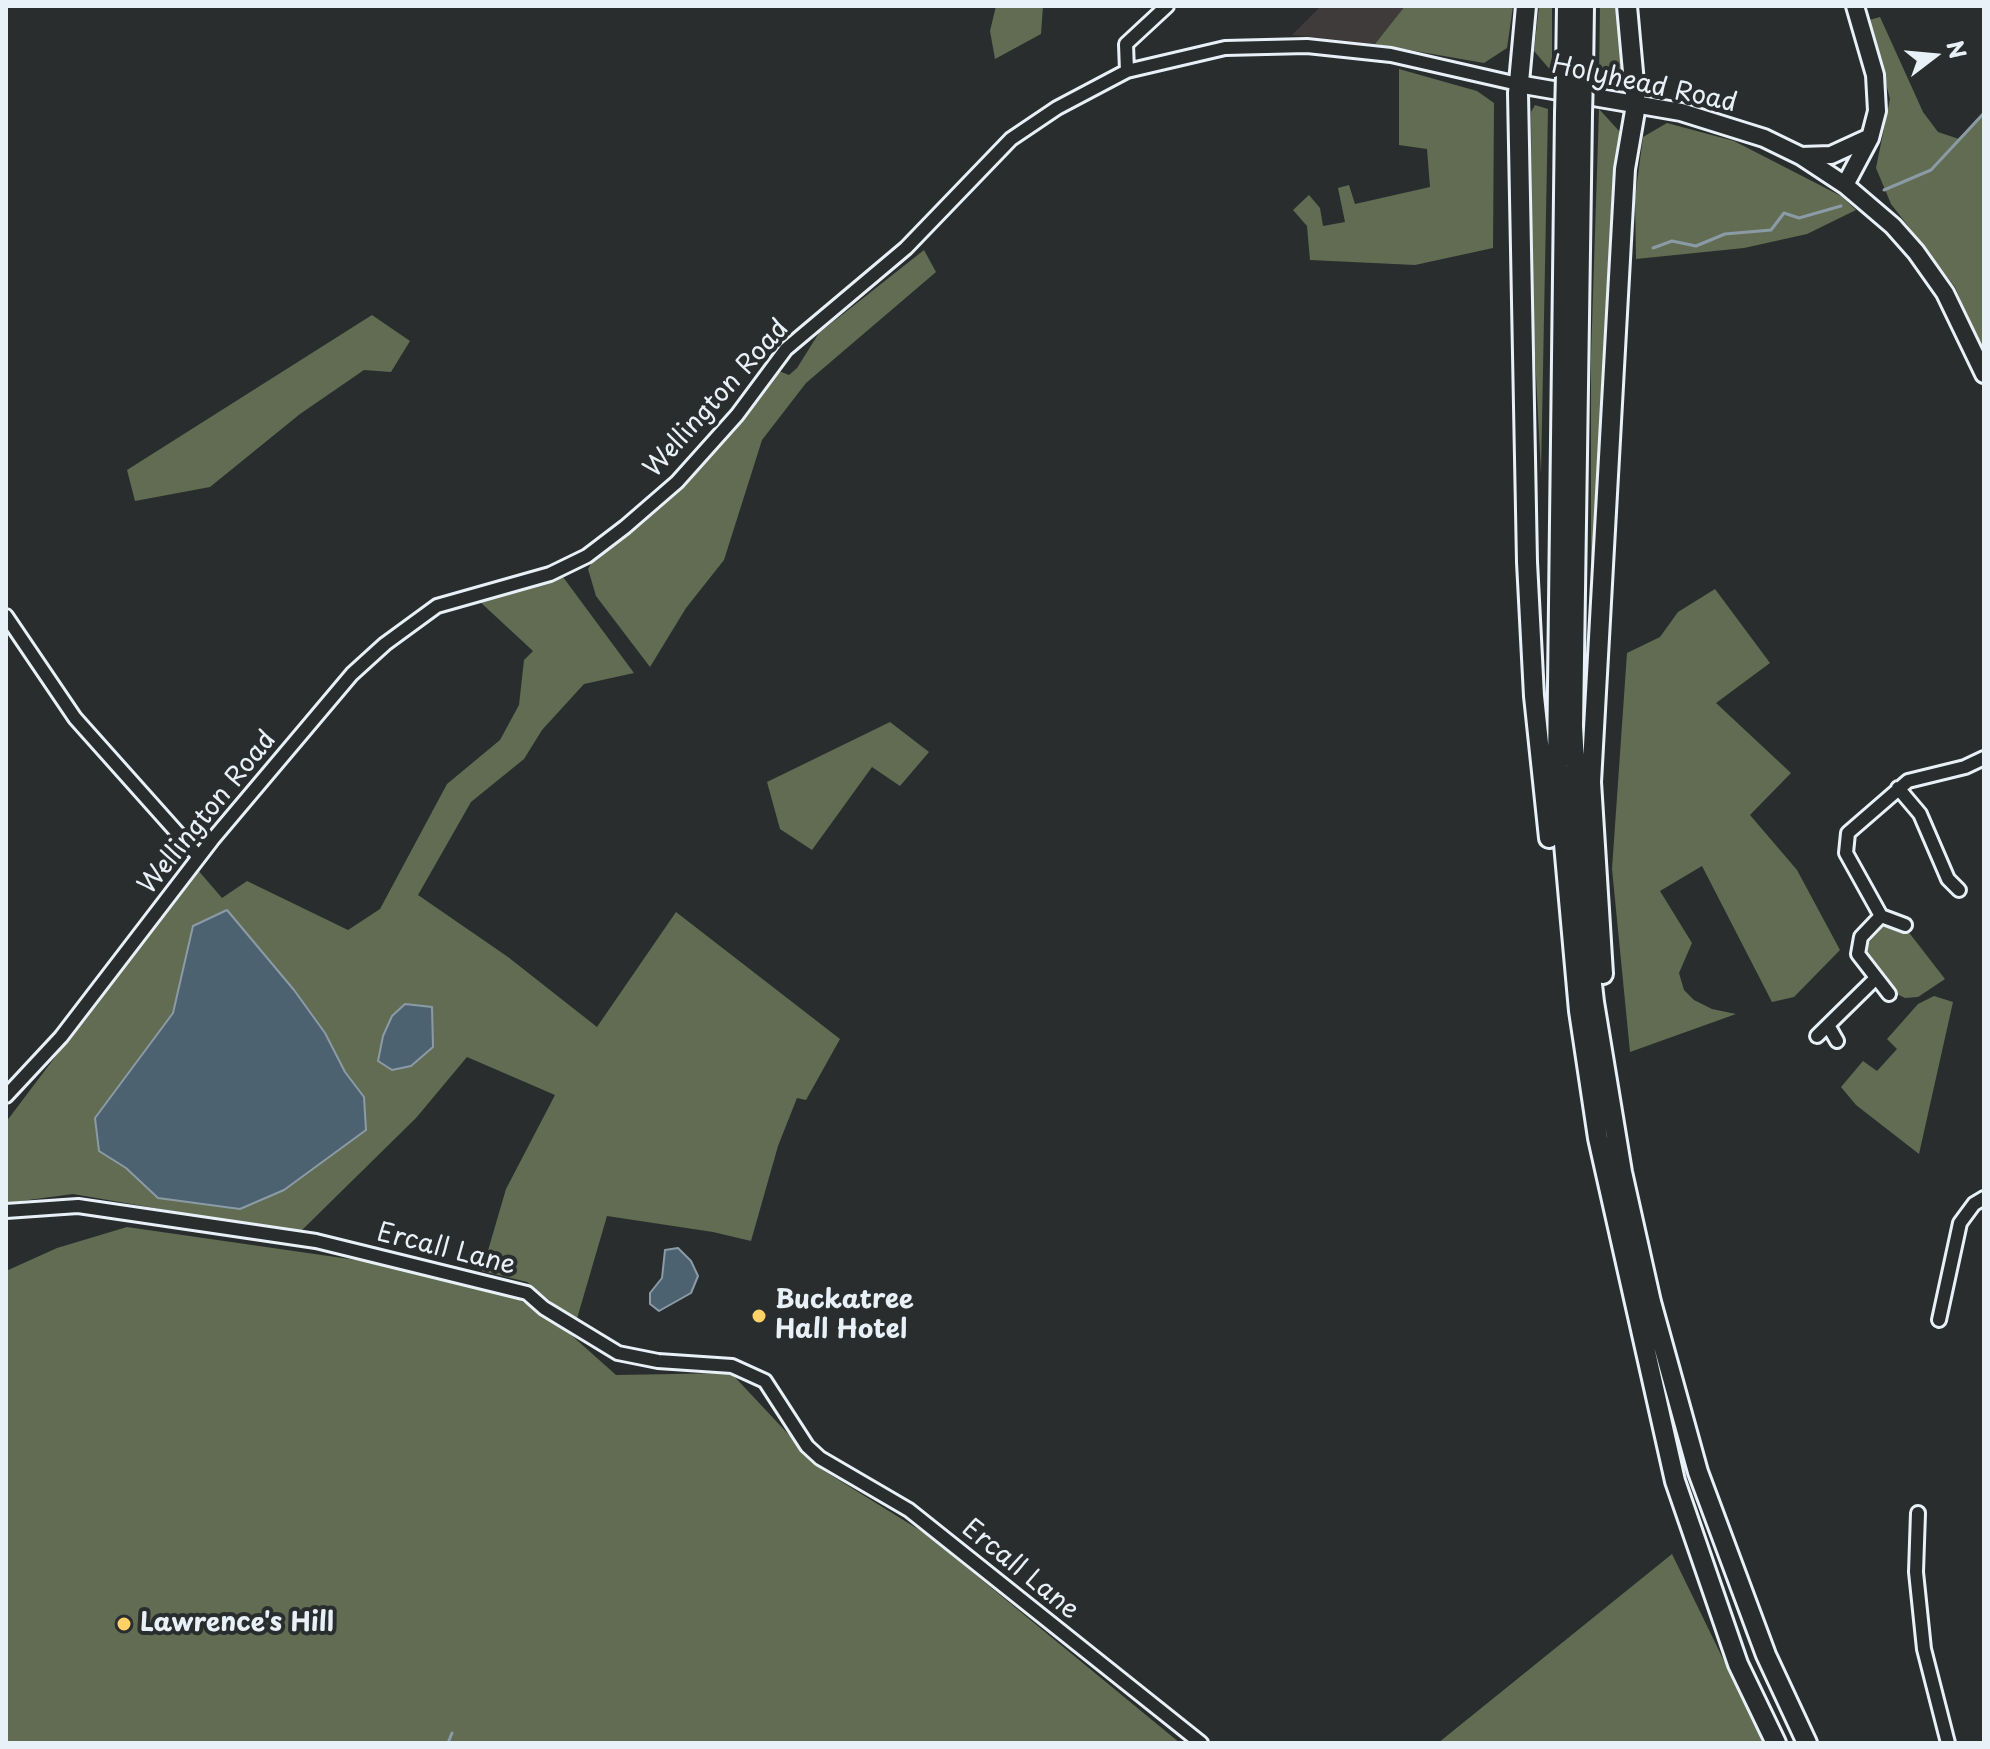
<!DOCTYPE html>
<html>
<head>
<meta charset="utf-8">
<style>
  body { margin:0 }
  #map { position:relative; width:1990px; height:1749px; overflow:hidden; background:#2a2d2e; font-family:"Playpen Sans",sans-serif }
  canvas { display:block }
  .frame { position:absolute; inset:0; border:8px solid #e8f1f8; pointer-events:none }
  .north { position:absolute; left:1894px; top:16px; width:80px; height:80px; -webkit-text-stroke:6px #2a2d2e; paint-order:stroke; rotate:74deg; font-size:22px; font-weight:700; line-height:32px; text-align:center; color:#e8f1f8 }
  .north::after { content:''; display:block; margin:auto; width:28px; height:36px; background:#e8f1f8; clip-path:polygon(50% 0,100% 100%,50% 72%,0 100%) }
</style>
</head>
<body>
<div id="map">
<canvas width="1990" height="1749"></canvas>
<div class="frame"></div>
<div class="north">N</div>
</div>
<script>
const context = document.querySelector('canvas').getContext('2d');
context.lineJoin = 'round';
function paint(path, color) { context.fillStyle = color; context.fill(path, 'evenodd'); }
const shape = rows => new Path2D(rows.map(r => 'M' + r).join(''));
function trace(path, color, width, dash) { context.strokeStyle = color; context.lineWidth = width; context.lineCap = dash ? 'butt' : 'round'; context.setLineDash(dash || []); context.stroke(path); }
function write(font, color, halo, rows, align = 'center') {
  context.font = font + ' "Playpen Sans",sans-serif'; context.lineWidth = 8; context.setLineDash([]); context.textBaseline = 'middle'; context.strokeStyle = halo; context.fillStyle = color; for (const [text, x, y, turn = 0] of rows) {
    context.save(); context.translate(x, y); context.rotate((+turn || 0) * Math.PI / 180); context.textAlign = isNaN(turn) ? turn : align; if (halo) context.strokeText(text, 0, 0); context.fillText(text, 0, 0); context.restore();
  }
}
paint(shape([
  [1321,6,1405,6,1375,44,1292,35]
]), '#3f3b3a');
paint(shape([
  [996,6,1043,6,1041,34,995,59,990,31],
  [1405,6,1513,6,1507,48,1484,63,1375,44],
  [1539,6,1552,6,1552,72,1534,51],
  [1600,6,1618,6,1623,70,1614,79,1599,77],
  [1880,17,1923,112,1938,132,1959,139,1984,113,1984,355,1955,287,1891,204,1876,168,1890,99,1869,20],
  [1399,69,1477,91,1494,103,1493,248,1415,265,1310,260,1307,226,1293,210,1309,195,1320,208,1323,226,1345,222,1338,188,1349,185,1355,204,1430,187,1427,149,1399,145],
  [1535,105,1548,109,1541,474,1532,295,1531,112],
  [1599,109,1620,132,1591,588,1591,356],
  [1667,123,1734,141,1841,196,1856,210,1807,234,1744,248,1636,259,1635,198,1643,137],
  [924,250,936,272,806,383,762,440,724,560,686,608,650,667,596,596,588,569,593,560,690,475,779,371,789,375,797,368,819,333],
  [372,315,410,341,391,372,364,370,300,414,210,487,135,501,127,470],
  [563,577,634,673,584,684,542,730,524,759,471,802,418,895,508,957,597,1027,676,912,840,1039,806,1100,797,1098,778,1146,751,1241,713,1232,607,1216,576,1322,527,1282,482,1271,506,1189,555,1095,467,1057,416,1118,299,1233,73,1194,6,1203,6,1122,197,869,222,898,247,881,348,930,380,909,447,784,500,740,519,705,524,660,533,651,478,600,514,593],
  [173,1013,325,1033,345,1072,364,1097,158,1198,126,1168,99,1151,95,1119],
  [1715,589,1770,663,1716,703,1791,773,1750,815,1797,870,1840,950,1794,997,1772,1002,1702,866,1660,891,1692,943,1679,973,1684,990,1694,1000,1712,1009,1736,1014,1630,1052,1612,869,1627,653,1660,637,1678,612],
  [890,722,929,752,900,786,872,767,812,850,780,829,767,782],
  [1885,924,1907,930,1945,979,1918,997,1905,998,1895,993,1865,957,1864,948],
  [1934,996,1953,1002,1919,1154,1856,1105,1841,1087,1863,1061,1877,1071,1897,1049,1887,1039,1918,1004],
  [127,1227,405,1267,518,1299,560,1325,616,1375,731,1373,821,1469,926,1534,1180,1743,6,1743,6,1271,57,1248],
  [1672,1554,1764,1743,1438,1743]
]), '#616c53');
const water = shape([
  [227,910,294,990,325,1033,345,1072,364,1097,366,1130,284,1190,240,1209,158,1198,126,1168,99,1151,95,1118,173,1013,193,926,227,910],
  [405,1004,432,1007,433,1047,411,1066,392,1070,378,1061,383,1036,392,1016,405,1004],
  [678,1248,691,1261,698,1276,691,1293,659,1311,650,1304,650,1293,662,1278,665,1250,678,1248]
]);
paint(water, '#4d6270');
trace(water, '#8b9ba6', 2);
trace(shape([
  [1884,190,1931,170,1984,113],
  [1653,248,1672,241,1696,246,1725,234,1771,230,1784,213,1799,218,1841,206],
  [448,1743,452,1733]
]), '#8b9ba6', 3);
const minor = shape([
  [1127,71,1126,44,1167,6],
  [6,616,75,718,199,857],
  [1898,788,1920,814,1948,879,1959,890],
  [1881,916,1905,925],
  [1889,994,1858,954,1861,937,1881,916,1846,853,1848,833,1908,781,1965,767,1984,758],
  [1829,1027,1837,1041],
  [1817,1036,1875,979],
  [6,1096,61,1037,212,840,352,674,385,644,437,606,550,574,587,556,625,527,677,482,737,415,786,349,906,248,1011,139,1057,108,1127,71,1225,48,1307,46,1391,55,1518,84],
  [6,1211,78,1206,316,1241,527,1293,544,1308,618,1353,658,1361,732,1366,765,1381,807,1446,820,1458,909,1510,1201,1743],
  [1939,1320,1960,1223,1974,1204,1984,1198],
  [1918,1513,1916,1572,1924,1649,1948,1743]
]);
const major = shape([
  [1518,84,1681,112,1764,138,1801,156,1845,185,1893,226,1916,252,1945,293,1984,374],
  [1801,156,1831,155,1868,138],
  [1845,185,1870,138,1877,111,1875,75,1855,6]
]);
const highway = shape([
  [1526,6,1518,93,1527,562,1534,696,1549,838],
  [1566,75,1567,6],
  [1583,76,1584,6],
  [1565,113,1557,766,1579,1011,1598,1138,1675,1481,1738,1664,1776,1743],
  [1582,114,1573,726,1582,896,1594,1002,1622,1172,1651,1302,1698,1472,1766,1655,1807,1743],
  [1603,974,1591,782,1625,169,1636,105,1627,6]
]);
trace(minor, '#e8f1f8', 18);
trace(major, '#e8f1f8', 22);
trace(highway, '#e8f1f8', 24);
trace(minor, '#2a2d2e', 12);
trace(major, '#2a2d2e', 16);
trace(highway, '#2a2d2e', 18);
const highwayBridge = shape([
  [1565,113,1566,75],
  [1582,114,1583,76]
]);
trace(highwayBridge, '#e8f1f8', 24, []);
trace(highwayBridge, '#2a2d2e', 18);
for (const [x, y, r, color] of [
  [759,1316,8,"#ffd166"],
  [124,1624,8,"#ffd166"]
]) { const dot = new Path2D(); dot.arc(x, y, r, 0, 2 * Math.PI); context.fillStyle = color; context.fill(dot); trace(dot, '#2a2d2e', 3); }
write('26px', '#e8f1f8', '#2a2d2e', [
  ["Holyhead Road",1644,85,12],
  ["Wellington Road",717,399,-48],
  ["Wellington Road",208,813,-51],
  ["Ercall Lane",446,1250,14],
  ["Ercall Lane",1020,1570,39]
]);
write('bold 26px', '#e8f1f8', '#2a2d2e', [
  ["Buckatree",775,1301],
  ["Hall Hotel",775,1331],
  ["Lawrence's Hill",140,1624]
], 'left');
</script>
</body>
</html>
